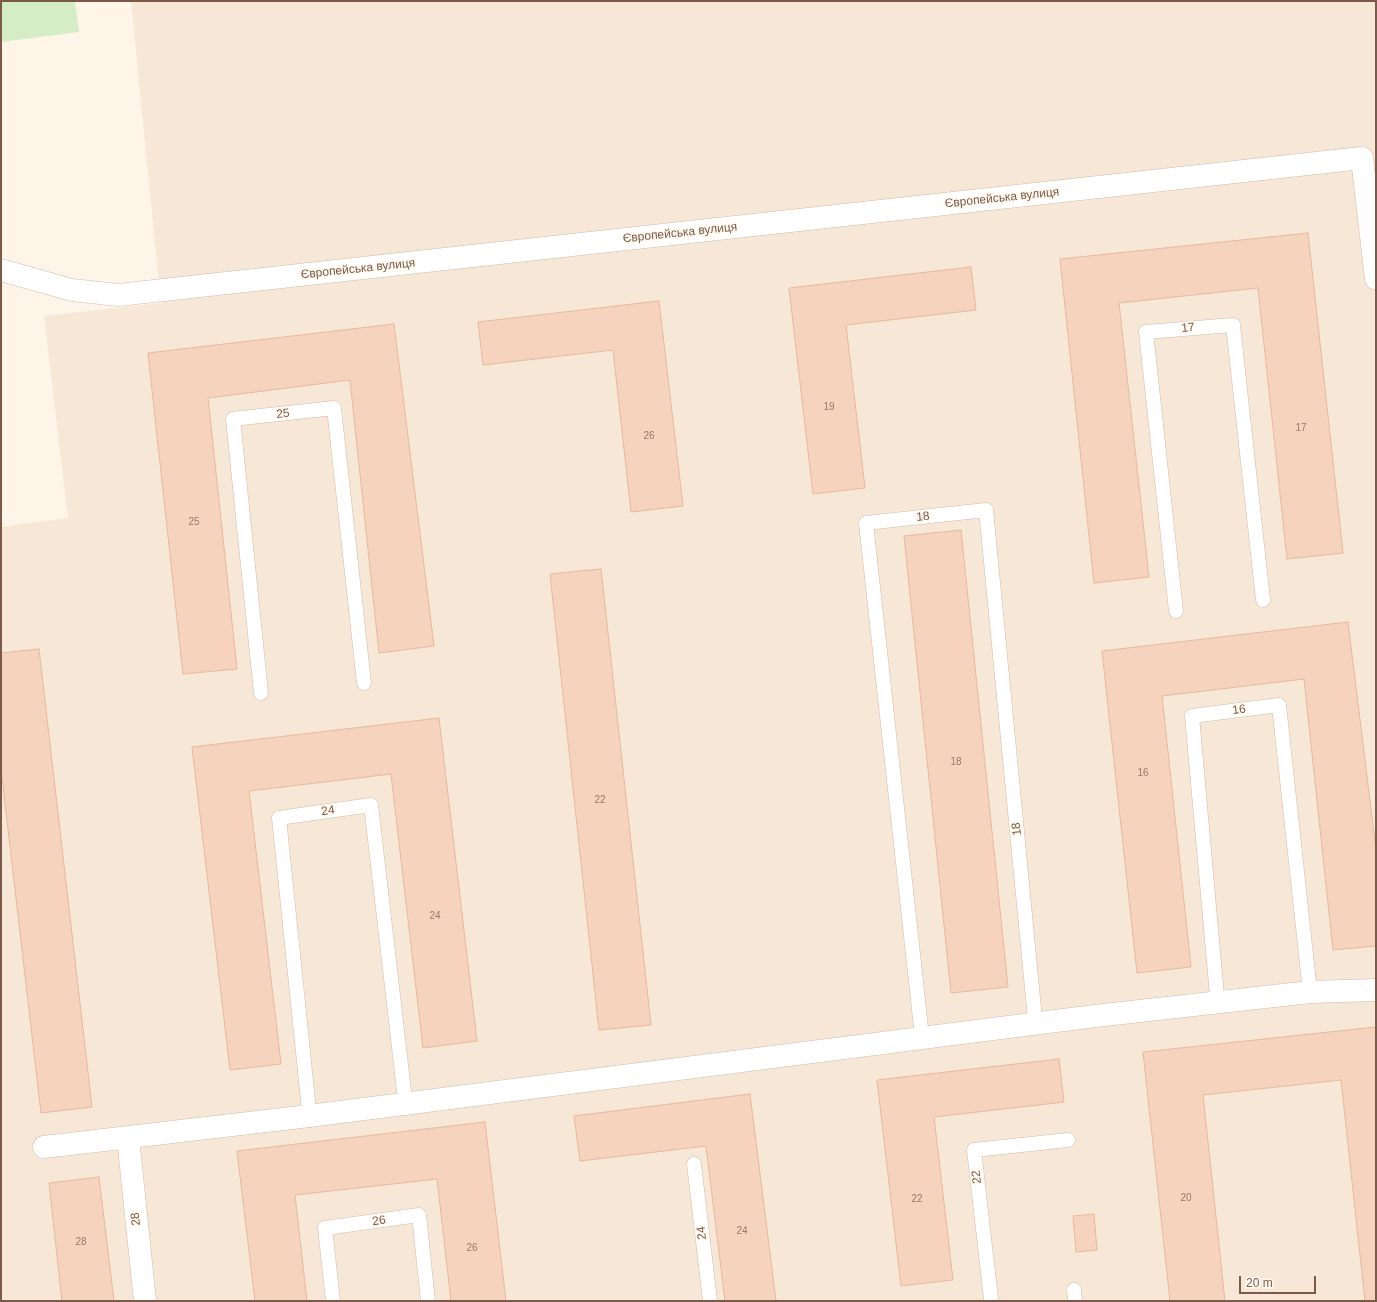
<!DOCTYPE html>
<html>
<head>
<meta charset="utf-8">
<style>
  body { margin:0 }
  #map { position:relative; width:1377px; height:1302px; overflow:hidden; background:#fef5e8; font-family:Helvetica,sans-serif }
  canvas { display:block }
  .frame { position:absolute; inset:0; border:2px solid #7b5a49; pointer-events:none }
  .scale { position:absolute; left:1239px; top:1276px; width:77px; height:18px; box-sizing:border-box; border:2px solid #7b5a49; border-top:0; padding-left:5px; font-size:12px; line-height:14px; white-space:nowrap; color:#7b5a49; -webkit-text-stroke:3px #fff9f0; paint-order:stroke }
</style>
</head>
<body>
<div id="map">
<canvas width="1377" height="1302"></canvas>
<div class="frame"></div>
<div class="scale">20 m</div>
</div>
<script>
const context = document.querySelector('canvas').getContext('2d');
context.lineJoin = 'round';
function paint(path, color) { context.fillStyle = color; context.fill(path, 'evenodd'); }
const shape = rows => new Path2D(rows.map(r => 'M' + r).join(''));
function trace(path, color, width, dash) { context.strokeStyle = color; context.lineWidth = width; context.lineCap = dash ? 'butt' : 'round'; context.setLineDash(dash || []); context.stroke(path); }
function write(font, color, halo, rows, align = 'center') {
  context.font = font + ' Helvetica,sans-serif'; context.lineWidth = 3.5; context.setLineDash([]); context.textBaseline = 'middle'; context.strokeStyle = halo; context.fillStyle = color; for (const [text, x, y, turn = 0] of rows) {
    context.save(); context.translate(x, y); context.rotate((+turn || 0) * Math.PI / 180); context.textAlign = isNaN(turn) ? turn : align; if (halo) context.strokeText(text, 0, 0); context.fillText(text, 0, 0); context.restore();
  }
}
paint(shape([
  [131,1,1376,1,1376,1301,1,1301,1,527,68,518,44,316,161,303]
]), '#f6e7d6');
paint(shape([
  [1,1,75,1,79,32,1,42]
]), '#d5edc4');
const building = shape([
  [1308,233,1343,553,1287,559,1258,288,1119,303,1149,577,1094,583,1060,259,1308,233],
  [971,267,976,310,846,325,865,488,813,494,789,288,971,267],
  [659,301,683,506,631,512,613,350,483,365,478,322,659,301],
  [394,324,434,646,379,653,350,380,208,398,237,669,183,674,148,353,394,324],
  [961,530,1008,987,951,993,904,536,961,530],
  [601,569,651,1025,599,1030,550,574,601,569],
  [1348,622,1376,850,1376,946,1333,950,1304,679,1162,696,1191,967,1137,973,1102,651,1348,622],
  [39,649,92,1107,41,1113,1,769,1,653,39,649],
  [439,718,477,1041,423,1048,391,774,249,791,281,1064,230,1070,192,747,439,718],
  [1376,1027,1376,1301,1365,1301,1341,1080,1203,1095,1225,1301,1170,1301,1143,1052,1376,1027],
  [1059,1059,1064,1102,934,1117,953,1280,901,1286,877,1080,1059,1059],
  [750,1094,776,1301,725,1301,706,1146,580,1161,574,1116,750,1094],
  [485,1122,506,1301,451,1301,437,1179,295,1195,307,1301,255,1301,237,1151,485,1122],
  [99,1177,114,1301,62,1301,49,1183,99,1177],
  [1094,1214,1097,1250,1076,1252,1073,1216,1094,1214]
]);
paint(building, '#f6d3bd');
trace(building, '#eab99c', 1);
const service = shape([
  [1176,611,1146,332,1233,325,1263,600],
  [261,693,233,419,334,408,364,683],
  [1217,996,1192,716,1279,705,1310,992],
  [922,1037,866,523,986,510,1035,1019],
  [310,1120,279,818,371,805,406,1108],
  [694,1164,710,1301],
  [1074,1290,1075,1301],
  [991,1299,974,1150,1068,1140],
  [333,1301,325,1228,419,1215,428,1301]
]);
const minor = shape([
  [1,270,72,290,118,295,1362,158,1376,279],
  [128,1138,145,1301],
  [44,1147,309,1116,1095,1016,1310,992,1376,990]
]);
trace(service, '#d2bcac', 15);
trace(minor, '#d2bcac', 23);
trace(service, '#fff', 14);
trace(minor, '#fff', 22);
write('10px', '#9a7866', null, [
  ["19",829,407],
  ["17",1301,428],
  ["26",649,436],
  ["25",194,522],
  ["18",956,762],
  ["16",1143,773],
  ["22",600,800],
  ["24",435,916],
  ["20",1186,1198],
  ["22",917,1199],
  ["24",742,1231],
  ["28",81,1242],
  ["26",472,1248]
]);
write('12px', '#7b5a49', '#fff9f0', [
  ["Європейська вулиця",1002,198,-6],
  ["Європейська вулиця",680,233,-6],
  ["Європейська вулиця",358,269,-6],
  ["17",1188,328,-5],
  ["25",283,414,-6],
  ["18",923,517,-6],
  ["16",1239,710,-7],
  ["24",328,811,-8],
  ["18",1017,829,-96],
  ["22",977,1177,-97],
  ["28",136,1219,-96],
  ["26",379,1221,-8],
  ["24",702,1233,-97]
]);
</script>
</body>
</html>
